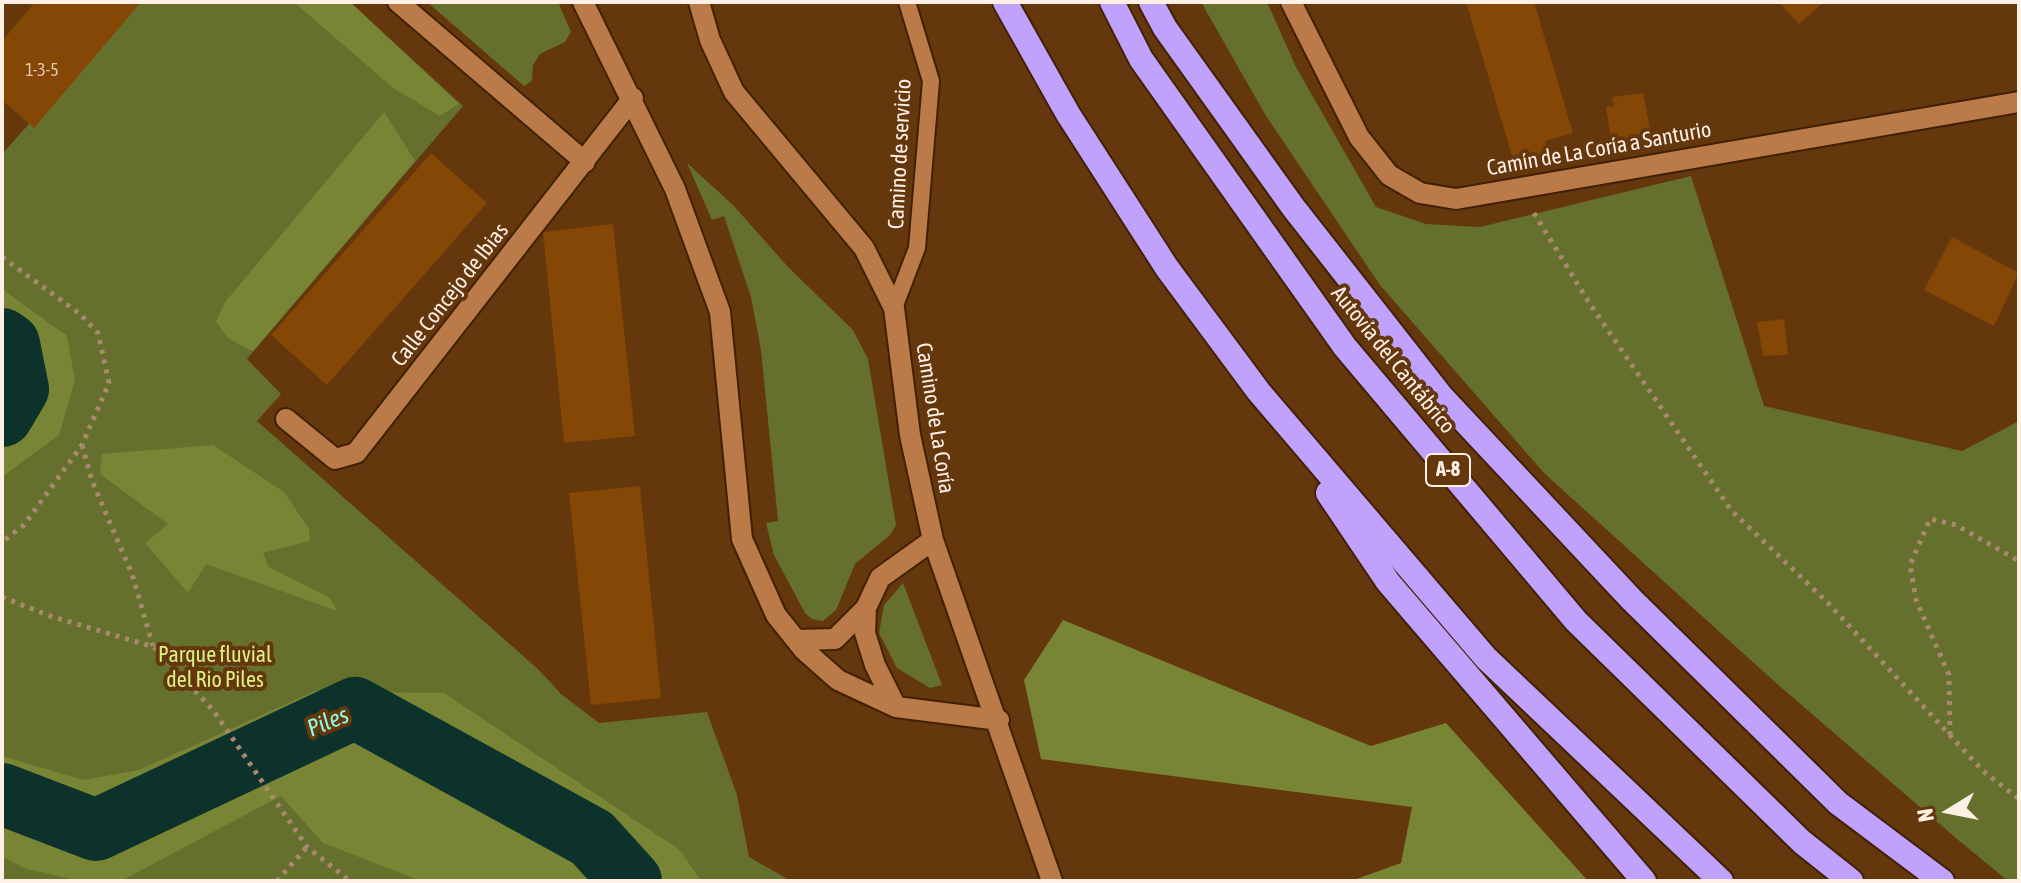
<!DOCTYPE html>
<html>
<head>
<meta charset="utf-8">
<style>
  body { margin:0 }
  #map { position:relative; width:2021px; height:883px; overflow:hidden; background:#64370d; font-family:"Asap Condensed",sans-serif }
  canvas { display:block }
  .frame { position:absolute; inset:0; border:4px solid #fff0e6; pointer-events:none }
  .north { position:absolute; left:1909px; top:771px; width:80px; height:80px; -webkit-text-stroke:6px #64370d; paint-order:stroke; rotate:260deg; font-size:22px; font-weight:700; line-height:32px; text-align:center; color:#fff0e6 }
  .north::after { content:''; display:block; margin:auto; width:28px; height:36px; background:#fff0e6; clip-path:polygon(50% 0,100% 100%,50% 72%,0 100%) }
</style>
</head>
<body>
<div id="map">
<canvas width="2021" height="883"></canvas>
<div class="frame"></div>
<div class="north">N</div>
</div>
<script>
const context = document.querySelector('canvas').getContext('2d');
context.lineJoin = 'round';
function paint(path, color) { context.fillStyle = color; context.fill(path, 'evenodd'); }
const shape = rows => new Path2D(rows.map(r => 'M' + r).join(''));
function trace(path, color, width, dash) { context.strokeStyle = color; context.lineWidth = width; context.lineCap = dash ? 'butt' : 'round'; context.setLineDash(dash || []); context.stroke(path); }
function write(font, color, halo, rows, align = 'center') {
  context.font = font + ' "Asap Condensed",sans-serif'; context.lineWidth = 8; context.setLineDash([]); context.textBaseline = 'middle'; context.strokeStyle = halo; context.fillStyle = color; for (const [text, x, y, turn = 0] of rows) {
    context.save(); context.translate(x, y); context.rotate((+turn || 0) * Math.PI / 180); context.textAlign = isNaN(turn) ? turn : align; if (halo) context.strokeText(text, 0, 0); context.fillText(text, 0, 0); context.restore();
  }
}
paint(shape([
  [138,2,350,2,463,106,247,359,281,394,257,421,538,669,561,694,599,723,707,712,737,795,749,857,791,881,2,881,2,154],
  [427,2,558,2,571,32,565,42,540,54,533,65,532,81,524,86],
  [1201,2,1267,2,1296,67,1376,207,1426,224,1480,227,1691,176,1764,406,1962,451,2019,421,2019,881,2008,881,1957,839,1776,683,1544,473,1380,285,1266,116],
  [687,163,733,205,789,268,853,330,868,359,896,525,890,535,855,564,836,610,823,621,812,619,805,613,774,555,766,523,778,521,761,350,751,297,724,216,712,220],
  [903,583,942,685,930,688,897,668,879,633,884,605]
]), '#64702b');
paint(shape([
  [294,2,350,2,459,104,440,116,393,88],
  [384,112,415,161,253,351,229,339,216,322,225,302],
  [2,289,67,336,75,380,59,435,2,477],
  [213,445,284,492,309,529,310,541,263,553,269,567,330,598,337,611,206,564,188,593,145,543,168,524,100,474,102,454],
  [1063,620,1371,746,1446,723,1588,881,1351,881,1401,863,1412,807,1041,759,1024,680],
  [315,691,444,693,680,850,701,881,421,881,323,843,281,796,121,881,80,881,27,869,2,857,2,756,83,780,139,770]
]), '#778534');
trace(shape([
  [2,339,9,344,18,389,2,416],
  [2,794,96,830,355,708,592,838,631,881]
]), '#0d312b', 62);
paint(shape([
  [35,2,141,2,34,128,2,100,2,41],
  [1466,2,1534,2,1573,133,1545,141,1551,162,1517,172],
  [1779,2,1824,2,1799,24],
  [1643,93,1653,145,1613,151,1606,107,1614,106,1612,97],
  [431,153,487,203,327,385,271,335],
  [613,224,635,436,564,443,543,232],
  [1952,237,2019,273,1994,326,1924,290],
  [1784,319,1788,355,1763,356,1757,322],
  [640,486,661,698,591,705,569,493]
]), '#844705');
const lane = shape([
  [894,308,917,248,931,81,907,2]
]);
const street = shape([
  [398,2,585,162],
  [583,2,675,189,720,312,742,539,776,615,804,650,838,680,896,707,999,720],
  [699,2,710,40,734,92,864,248,894,308,910,435,933,540,1052,881],
  [1291,2,1359,137,1389,175,1420,193,1456,199,2019,102],
  [286,419,335,459,356,453,633,98],
  [866,608,865,633,875,665,896,707],
  [796,640,835,639,866,608,880,578,933,540]
]);
const highway = shape([
  [1005,2,1068,114,1167,268,1259,392,1486,658,1721,881],
  [1112,2,1141,59,1345,347,1576,621,1802,842,1851,881],
  [1151,2,1165,28,1293,207,1441,396,1632,600,1838,803,1942,881],
  [1328,493,1388,582,1644,881]
]);
trace(lane, '#412105', 20);
trace(street, '#412105', 24);
trace(highway, '#412105', 28);
trace(shape([
  [1534,213,1588,301,1731,510,1828,603,1983,771,2019,799],
  [2,257,80,314,98,333,109,383,82,445,24,525,2,542],
  [82,445,92,481,132,574,153,646],
  [2,597,50,616,154,647,213,710,307,847,350,881],
  [1950,735,1949,675,1916,600,1910,565,1930,519,1956,525,2019,561],
  [277,881,307,847]
]), '#a9896e', 5, [4, 6]);
trace(lane, '#ba7b48', 16);
trace(street, '#ba7b48', 20);
trace(highway, '#c0a2fd', 24);
write('18px', '#e0c6ae', null, [
  ["1-3-5",42,70]
]);
for (const [x, y, w] of [
  [1448,470,44]
]) { const box = new Path2D(); box.roundRect(x - w / 2, y - 16, w, 32, 6); context.fillStyle = '#64370d'; context.fill(box); trace(box, '#fff0e6', 2); }
write('bold 20px', '#fff0e6', null, [
  ["A-8",1448,470]
]);
write('22px', '#fff0e6', '#64370d', [
  ["Camín de La Coría a Santurio",1599,149,-10],
  ["Camino de servicio",900,154,-87],
  ["Calle Concejo de Ibias",450,295,-52],
  ["Autovía del Cantábrico",1393,360,51],
  ["Camino de La Coría",935,418,81]
]);
write('22px', '#dbf082', '#64370d', [
  ["Parque fluvial",215,655],
  ["del Rio Piles",215,680]
]);
write('italic 24px', '#8afce3', '#64370d', [
  ["Piles",328,722,-22]
]);
</script>
</body>
</html>
